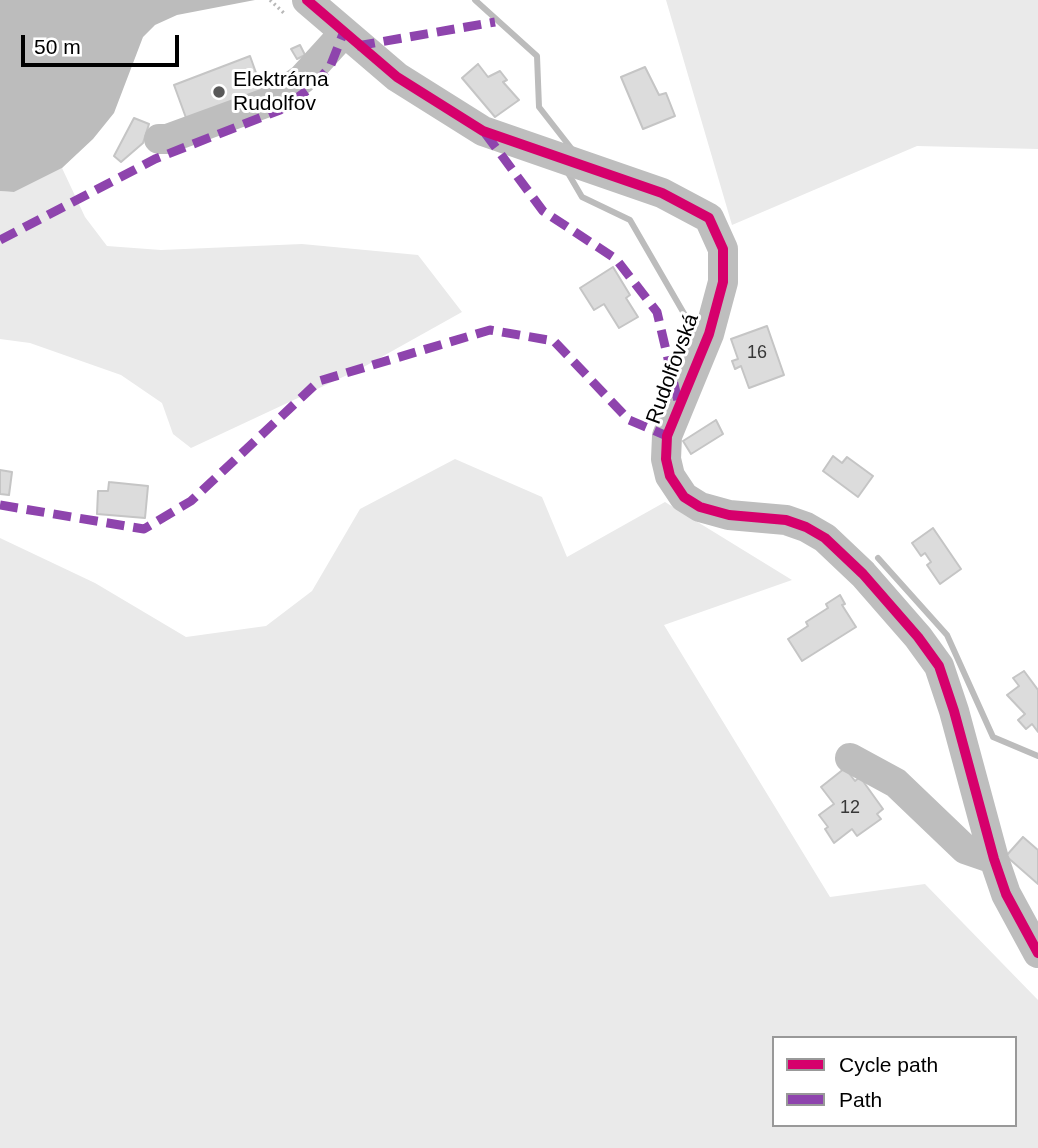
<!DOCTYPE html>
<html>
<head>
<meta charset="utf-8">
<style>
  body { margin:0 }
  #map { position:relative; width:1038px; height:1148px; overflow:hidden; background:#fff; font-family:Helvetica,sans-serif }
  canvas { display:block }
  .legend { position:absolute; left:772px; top:1036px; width:245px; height:91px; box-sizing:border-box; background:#fff; border:2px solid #999; margin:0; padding:9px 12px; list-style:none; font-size:21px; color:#000 }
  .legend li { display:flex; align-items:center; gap:14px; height:35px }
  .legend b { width:35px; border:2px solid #999 }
  .scale { position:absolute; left:21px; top:35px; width:158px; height:32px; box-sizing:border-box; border:4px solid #000; border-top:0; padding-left:9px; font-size:21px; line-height:24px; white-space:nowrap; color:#000; -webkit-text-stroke:5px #fff; paint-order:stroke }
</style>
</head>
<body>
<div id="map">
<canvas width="1038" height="1148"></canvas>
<ul class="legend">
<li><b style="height:9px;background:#d6006c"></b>Cycle path</li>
<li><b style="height:9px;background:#8e44ad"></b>Path</li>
</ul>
<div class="scale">50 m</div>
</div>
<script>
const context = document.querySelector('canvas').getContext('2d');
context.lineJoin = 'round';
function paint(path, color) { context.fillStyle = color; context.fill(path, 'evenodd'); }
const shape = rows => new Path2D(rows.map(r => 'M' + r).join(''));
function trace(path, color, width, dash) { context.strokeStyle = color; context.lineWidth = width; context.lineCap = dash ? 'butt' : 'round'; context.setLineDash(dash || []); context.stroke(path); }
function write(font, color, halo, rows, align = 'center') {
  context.font = font + ' Helvetica,sans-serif'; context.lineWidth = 6; context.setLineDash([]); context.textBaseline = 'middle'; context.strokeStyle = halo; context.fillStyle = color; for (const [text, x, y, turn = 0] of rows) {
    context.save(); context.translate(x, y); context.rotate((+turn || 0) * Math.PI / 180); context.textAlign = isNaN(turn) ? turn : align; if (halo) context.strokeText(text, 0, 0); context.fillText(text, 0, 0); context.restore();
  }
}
paint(shape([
  [666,0,1038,0,1038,149,917,146,732,225],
  [62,168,85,217,107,246,161,250,302,244,418,255,462,312,360,369,191,448,173,434,162,403,121,375,30,343,0,339,0,191,14,192],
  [455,459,542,497,567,557,665,502,792,580,664,625,830,897,925,884,1038,1000,1038,1148,0,1148,0,538,95,583,186,637,266,626,312,591,360,509],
  [774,1038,1015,1038,1015,1125,774,1125]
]), '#eaeaea');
paint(shape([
  [0,0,255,0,177,15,155,25,143,37,114,113,93,139,62,168,14,192,0,191]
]), '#bcbcbc');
trace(shape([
  [475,0,537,56,539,107,571,148],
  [568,173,582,197,630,220,697,336],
  [878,558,947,635,993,737,1038,756]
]), '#bcbcbc', 6);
const building = shape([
  [300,45,305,55,297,59,291,49,300,45],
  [250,56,265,98,189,126,174,85,250,56],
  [478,64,488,77,500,71,507,80,503,82,519,100,495,117,462,78,478,64],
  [645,67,659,95,666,93,675,116,643,129,621,77,645,67],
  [134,118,149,124,143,143,121,162,114,156,134,118],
  [613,267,630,295,626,298,638,317,619,328,604,304,594,310,580,288,613,267],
  [767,326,784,375,749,388,741,366,735,369,732,361,738,359,731,339,767,326],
  [716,420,723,434,691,454,683,441,716,420],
  [833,456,842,463,847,457,873,476,858,497,823,471,833,456],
  [0,470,12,472,9,495,0,494,0,470],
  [109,482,148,486,145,518,97,514,98,491,108,491,109,482],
  [933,528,961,569,940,584,927,565,931,562,925,553,921,556,912,543,933,528],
  [840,595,845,604,842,605,856,627,802,661,788,639,808,626,806,622,828,608,826,604,840,595],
  [1024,671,1038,690,1038,732,1032,724,1026,729,1018,720,1025,714,1007,695,1019,686,1013,678,1024,671],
  [845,768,855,781,860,777,883,809,877,814,881,819,857,836,852,829,834,843,825,829,828,827,819,815,834,804,821,787,845,768],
  [1023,837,1038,850,1038,884,1006,856,1023,837]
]);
paint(building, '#dcdcdc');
trace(building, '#c5c5c5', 2);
trace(shape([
  [270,0,286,15]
]), '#b8b8b8', 3.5, [2, 3.5]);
trace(shape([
  [307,0,397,77,483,131,662,193,709,218,723,249,723,282,709,334,667,436,666,459,670,476,684,497,700,507,729,515,786,520,806,527,825,538,863,574,918,637,939,666,954,711,994,859,1006,894,1038,953],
  [159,139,167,139,271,101,302,79,343,34],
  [850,758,896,783,965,849,994,859]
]), '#bebebe', 30);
trace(shape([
  [357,46,495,22],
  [485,133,543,211,616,259,657,312,678,401],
  [0,240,155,159,280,110,312,87,330,67,343,34],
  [0,505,144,529,191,501,319,381,490,330,554,341,629,420,667,436]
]), '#8e44ad', 9, [18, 9]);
trace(shape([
  [307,0,397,77,483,131,662,193,709,218,723,249,723,282,709,334,667,436,666,459,670,476,684,497,700,507,729,515,786,520,806,527,825,538,863,574,918,637,939,666,954,711,994,859,1006,894,1038,953]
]), '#d6006c', 10);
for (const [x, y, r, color] of [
  [219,92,7,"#595959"]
]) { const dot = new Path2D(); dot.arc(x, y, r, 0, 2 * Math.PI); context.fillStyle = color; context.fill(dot); trace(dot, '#fff', 2.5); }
write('18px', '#373737', null, [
  ["16",757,353],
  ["12",850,808]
]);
write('21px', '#000', '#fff', [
  ["Elektrárna",233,80],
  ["Rudolfov",233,104]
], 'left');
write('21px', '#000', '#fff', [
  ["Rudolfovská",673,369,-70]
]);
</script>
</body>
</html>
